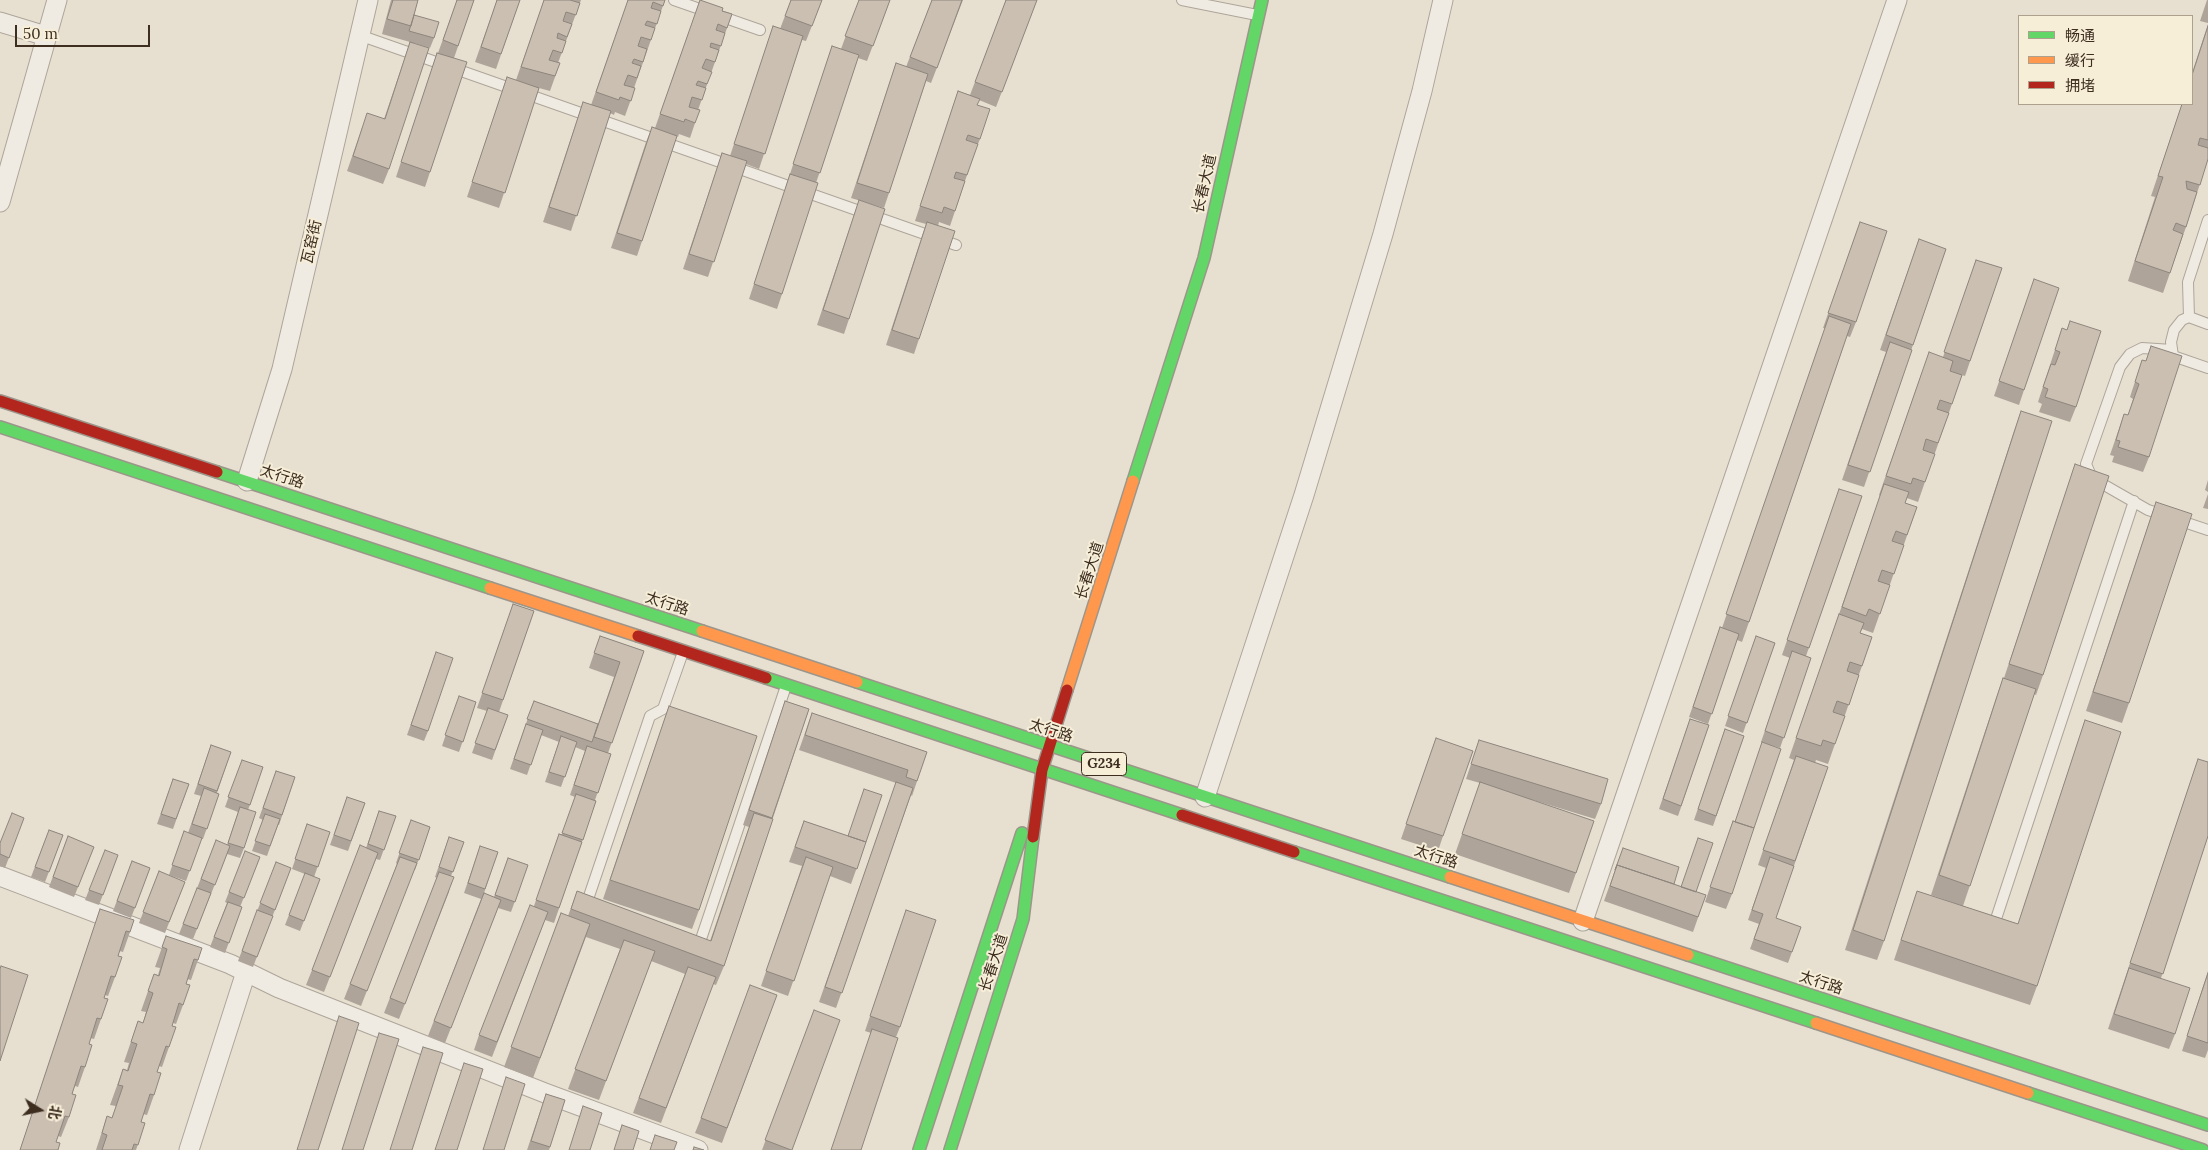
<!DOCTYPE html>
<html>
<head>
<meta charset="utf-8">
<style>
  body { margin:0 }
  #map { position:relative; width:2208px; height:1150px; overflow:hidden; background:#e7e0d1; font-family:Lora,"Noto Sans SC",serif }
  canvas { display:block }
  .legend { position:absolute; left:2018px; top:15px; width:175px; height:90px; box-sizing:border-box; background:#f7eed8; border:1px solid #ada18e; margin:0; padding:6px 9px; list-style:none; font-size:15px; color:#3d2e20 }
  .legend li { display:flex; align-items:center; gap:10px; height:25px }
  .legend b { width:25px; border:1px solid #ada18e }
  .north { position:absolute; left:15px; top:1085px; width:50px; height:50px; -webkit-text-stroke:4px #f7eed8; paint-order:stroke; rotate:100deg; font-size:14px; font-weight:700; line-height:20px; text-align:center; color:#3d2e20 }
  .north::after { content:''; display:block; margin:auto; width:18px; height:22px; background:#3d2e20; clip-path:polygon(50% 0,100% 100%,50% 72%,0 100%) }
  .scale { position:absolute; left:15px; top:25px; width:135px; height:22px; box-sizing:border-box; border:2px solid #3d2e20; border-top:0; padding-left:6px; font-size:15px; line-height:18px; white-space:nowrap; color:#3d2e20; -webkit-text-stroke:4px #f7eed8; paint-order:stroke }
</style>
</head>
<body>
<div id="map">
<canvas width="2208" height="1150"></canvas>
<ul class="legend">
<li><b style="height:6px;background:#63d668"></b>畅通</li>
<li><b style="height:6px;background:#ff974d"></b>缓行</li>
<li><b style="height:6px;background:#b3261e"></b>拥堵</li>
</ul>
<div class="north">北</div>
<div class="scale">50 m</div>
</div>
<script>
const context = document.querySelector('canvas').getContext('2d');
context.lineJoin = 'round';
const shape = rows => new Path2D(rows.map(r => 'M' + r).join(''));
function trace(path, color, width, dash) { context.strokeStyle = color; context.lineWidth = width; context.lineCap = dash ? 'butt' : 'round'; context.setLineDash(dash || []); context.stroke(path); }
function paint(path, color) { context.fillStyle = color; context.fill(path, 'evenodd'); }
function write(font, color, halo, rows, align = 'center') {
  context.font = font + ' Lora,"Noto Sans SC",serif'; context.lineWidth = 4; context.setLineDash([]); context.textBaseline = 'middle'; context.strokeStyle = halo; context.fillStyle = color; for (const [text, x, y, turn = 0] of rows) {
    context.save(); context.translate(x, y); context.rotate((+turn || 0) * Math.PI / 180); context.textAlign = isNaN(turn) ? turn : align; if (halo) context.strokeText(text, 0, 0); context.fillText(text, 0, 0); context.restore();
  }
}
const lane = shape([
  [674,0,760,30],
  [1182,0,1257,15],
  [359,35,956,245],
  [2189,317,2188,282,2208,220],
  [2208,324,2189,317,2182,320,2174,330,2171,342,2173,356,2208,368],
  [2164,515,2148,510,2092,478,2086,464,2120,367,2130,354,2142,348,2172,350],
  [2178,520,2208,530],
  [585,908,650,716,663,709,683,652],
  [1993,928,2134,501],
  [696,947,698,948,786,686]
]);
const street = shape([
  [0,22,46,36],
  [0,202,57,0],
  [247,481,282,369,368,0],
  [1205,797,1304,495,1383,234,1422,91,1443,0],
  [0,876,230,964,279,988,545,1093,698,1150],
  [1583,921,1897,0],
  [189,1150,246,972]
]);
const fast = shape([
  [0,427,490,588],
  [217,472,702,631],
  [1133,481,1204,258,1262,0],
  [766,678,1182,815],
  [857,682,1450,877],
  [1294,852,1816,1023],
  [1688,955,2208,1125],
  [2028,1093,2203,1150],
  [919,1150,1022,833],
  [950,1150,1023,919,1033,837]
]);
const slow = shape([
  [490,588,638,636],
  [702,631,857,682],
  [1067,690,1133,481],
  [1450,877,1688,955],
  [1816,1023,2028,1093]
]);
const jam = shape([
  [0,401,217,472],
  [638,636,766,678],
  [1182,815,1294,852],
  [1033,837,1042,770,1067,690]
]);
trace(lane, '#ada599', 12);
trace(street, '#ada599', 21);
trace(fast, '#9c958a', 14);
trace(slow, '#9c958a', 14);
trace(jam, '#9c958a', 14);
trace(lane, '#efebe3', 10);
trace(street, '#efebe3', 19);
trace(fast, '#63d668', 11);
trace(slow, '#ff974d', 11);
trace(jam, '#b3261e', 11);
paint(shape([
  [391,0,418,0,414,15,434,38,430,48,414,43,389,169,383,184,347,171,362,128,384,119,410,42,382,34],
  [457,0,474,0,454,58,430,172,425,187,396,177,432,68,437,53,438,53],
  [497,0,520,0,496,69,475,62],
  [544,0,581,0,558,63,560,63,550,91,539,88,499,208,467,197,507,77,516,80],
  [628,0,665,0,634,88,635,88,625,116,615,112,614,115,610,113,571,231,543,222,583,102,591,105],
  [700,0,722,11,732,14,698,110,695,123,690,138,679,134,678,137,677,136,637,256,611,248,646,142,652,127,655,128],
  [791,0,822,0,806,41,802,40,759,169,746,164,708,277,683,269,722,153,730,156,773,26,780,29],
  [859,0,890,0,867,61,858,58,816,183,782,294,777,309,749,299,832,46,841,49],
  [932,0,963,0,931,83,926,81,884,208,851,198,896,63,906,67],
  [1006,0,1037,0,996,107,979,100,977,105,980,139,974,154,950,226,939,222,938,226,919,339,914,354,886,345,926,224,915,221,958,91,970,95],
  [2207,0,2208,0,2208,23,2200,21],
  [2208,24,2208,159,2186,227,2163,293,2128,281,2155,197,2151,196,2182,104,2192,104,2192,73],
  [859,200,849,319,844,334,817,325],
  [1860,222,1856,322,1850,337,1847,336,1749,622,1742,642,1737,640,1708,724,1689,717,1717,637,1722,628,1825,328,1823,328],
  [1919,239,1946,249,1864,487,1842,480,1886,352,1880,350],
  [1976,260,2002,268,1965,376,1950,371,1962,375,1918,502,1907,498,1905,503,1917,507,1873,633,1862,629,1860,633,1872,637,1828,764,1816,760,1815,763,1828,767,1776,918,1801,927,1788,963,1750,949,1759,924,1748,920,1766,868,1758,865,1794,760,1789,758,1880,496,1879,495,1922,372,1943,357],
  [2029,294,2024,390,2019,405,1994,396],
  [2070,321,2076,407,2070,422,2039,412,2042,404,2038,402,2062,328,2067,330],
  [2151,346,2149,457,2143,472,2112,462,2114,456,2110,455,2124,414,2128,415,2133,399,2130,397,2142,360,2146,361],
  [2021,411,1884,941,1877,960,1845,950,2014,431],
  [2075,464,2043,675,2036,695,2034,694,1963,906,1931,895,1996,698,2003,678,2004,678],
  [2208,480,2208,492,2205,490],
  [2208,494,2208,509,2203,508],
  [1862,496,1806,656,1811,658,1780,748,1761,742,1790,658,1782,655,1834,504],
  [2156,502,2129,703,2122,723,2086,711],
  [513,604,534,611,499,712,508,715,492,760,472,753,487,711,477,708],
  [600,636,644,651,608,753,611,754,595,800,596,801,554,923,545,920,492,1057,474,1050,479,1035,534,906,559,834,562,834,575,797,570,795,585,751,575,747,561,787,545,782,559,742,541,735,527,775,510,769,534,701,598,724,614,677,589,668],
  [1756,636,1775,643,1743,733,1725,726],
  [436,652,428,731,424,741,407,735],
  [459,696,476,702,459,752,442,746],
  [785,701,809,709,724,966,716,985,713,984,661,1123,633,1113,685,974,651,961,599,1100,568,1089,620,949,586,937,533,1078,504,1067,561,913,568,916,577,891,710,941,749,827,743,825],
  [669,706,699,910,692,929,603,899],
  [812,713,927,752,912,796,911,795,836,1008,819,1002,896,783,799,750],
  [1690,719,1709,725,1678,816,1659,809],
  [2085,720,2037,986,2030,1005,1894,960,1917,891,2018,924],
  [1725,729,1744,736,1713,826,1694,820],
  [1436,738,1443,836,1438,851,1401,839],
  [1479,740,1601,804,1595,819,1533,800,1576,873,1569,893,1455,854,1480,783,1466,779],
  [211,745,231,752,217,793,219,794,203,839,201,839,186,881,169,875,184,831,188,833,201,796,194,794],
  [2198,759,2208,836,2161,978,2175,1034,2169,1049,2108,1029],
  [242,760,263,767,248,810,244,848,240,858,227,854,193,939,179,934,216,840,227,845,238,812,225,807],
  [276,771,295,777,279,825,278,825,267,856,252,851,263,820,259,818],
  [173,779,189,784,173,829,157,824],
  [347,797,365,803,348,851,330,845],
  [379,811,396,816,380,860,376,859,324,992,306,985,312,970,366,848],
  [24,818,5,868,0,866,0,843],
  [411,820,430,827,415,870,414,870,361,1006,344,999,397,864,396,863],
  [804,821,866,842,851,884,830,876,788,996,761,986,802,866,789,862],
  [1733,821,1732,894,1726,909,1705,902],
  [307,824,330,832,314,877,320,879,300,931,285,925,305,874,292,869],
  [49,830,63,835,45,882,31,877],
  [68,836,94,847,74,897,49,887],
  [449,837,464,842,451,876,449,892,399,1019,384,1013,437,878,435,877],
  [480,846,498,852,484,893,494,897,508,858,528,865,511,912,498,908,445,1043,428,1036,481,899,464,893],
  [1623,848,1674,884,1706,895,1693,932,1604,901],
  [118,855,99,905,85,900,89,890],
  [260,857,240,907,242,907,225,953,210,947,227,903,225,902,229,892],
  [132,861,150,868,131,918,113,911],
  [276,862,291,868,253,967,238,961],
  [159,871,185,882,165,933,139,923],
  [100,909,130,932,123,952,119,951,118,956,115,977,108,996,105,995,104,998,108,999,94,1039,90,1038,89,1044,85,1067,78,1087,75,1086,72,1094,69,1117,61,1137,58,1136,56,1142,58,1150,20,1150],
  [901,924,900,1027,896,1037,871,1033,865,1031],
  [166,936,198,960,191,980,187,979,186,984,183,1005,176,1024,173,1023,172,1026,169,1047,162,1067,159,1066,157,1072,154,1095,147,1115,143,1114,141,1122,145,1123,136,1150,96,1150,107,1116,112,1118,116,1106,110,1105,123,1069,127,1070,129,1063,124,1062,138,1021,143,1023,146,1012,141,1011,154,974,158,975,160,968,155,967],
  [2208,971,2208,1050,2205,1058,2182,1051],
  [777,995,722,1143,695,1133,701,1118],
  [814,1010,792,1150,762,1150],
  [546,1094,565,1100,549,1150,527,1150]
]), '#afa499');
const building = shape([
  [393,0,418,0,411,26,387,19,393,0],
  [457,0,474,0,458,46,443,40,457,0],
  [497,0,520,0,501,54,481,47,497,0],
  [544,0,570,0,580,3,576,15,566,12,563,21,572,24,567,37,558,33,557,38,566,41,562,53,553,50,549,60,560,63,555,76,521,67,544,0],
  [628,0,665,0,663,6,653,2,651,8,661,11,657,24,647,21,645,25,655,28,651,40,641,37,638,46,647,49,643,62,634,59,632,63,641,66,637,78,628,75,624,85,635,88,631,101,620,97,619,100,596,92,628,0],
  [700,0,723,8,722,11,732,14,727,28,718,24,716,30,725,33,721,46,711,43,710,47,719,50,715,62,706,59,702,68,712,72,707,84,698,81,696,85,706,88,702,100,692,97,689,107,700,110,695,123,685,119,684,122,660,114,700,0],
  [791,0,822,0,812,26,785,16,791,0],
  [859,0,890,0,873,46,845,36,859,0],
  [932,0,962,0,937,68,910,57,932,0],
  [1006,0,1037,0,1002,92,975,82,1006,0],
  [414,15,439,22,434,38,409,31,414,15],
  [773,26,803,36,765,154,734,144,773,26],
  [2208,26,2208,140,2200,138,2198,145,2208,148,2208,159,2200,185,2186,181,2187,189,2197,192,2186,227,2176,223,2173,230,2183,234,2170,273,2135,261,2163,177,2158,176,2182,104,2192,104,2192,75,2208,26],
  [410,42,429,48,389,169,353,156,367,113,385,119,410,42],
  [832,46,859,55,820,173,793,164,832,46],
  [437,53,467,62,430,172,401,162,437,53],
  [896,63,928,74,889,193,857,183,896,63],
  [507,77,539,88,505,193,472,182,507,77],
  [958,91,980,99,977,105,990,109,980,139,968,135,966,140,978,144,967,175,956,172,954,178,965,181,955,211,944,207,942,213,920,206,958,91],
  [583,102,611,111,577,216,549,207,583,102],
  [652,127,677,136,642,241,617,233,652,127],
  [722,153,747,161,714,262,689,254,722,153],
  [790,174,818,183,782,294,754,284,790,174],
  [859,200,885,209,849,319,823,310,859,200],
  [927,222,955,231,919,339,892,330,927,222],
  [1860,222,1887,231,1856,322,1828,313,1860,222],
  [1919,239,1946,249,1913,345,1886,335,1919,239],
  [1976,260,2002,268,1970,361,1944,352,1976,260],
  [2034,279,2059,288,2024,390,1999,381,2034,279],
  [1829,316,1851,324,1749,622,1726,614,1829,316],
  [2070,321,2101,331,2076,407,2045,397,2048,389,2043,387,2051,364,2055,365,2060,352,2055,350,2062,328,2067,330,2070,321],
  [1890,342,1912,350,1870,472,1848,465,1890,342],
  [2151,346,2182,356,2149,457,2118,447,2120,441,2116,440,2124,414,2128,415,2139,384,2135,382,2142,360,2146,361,2151,346],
  [1929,352,1953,361,1950,371,1962,375,1952,404,1940,400,1937,409,1949,413,1938,443,1926,439,1923,450,1935,454,1925,482,1913,478,1911,484,1886,476,1929,352],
  [2021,411,2052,421,1884,941,1853,930,2021,411],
  [2075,464,2109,476,2043,675,2009,664,2075,464],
  [1884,484,1909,492,1905,503,1917,507,1907,535,1896,531,1892,541,1904,545,1894,574,1882,570,1878,581,1890,585,1880,614,1869,609,1866,616,1842,607,1884,484],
  [1839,489,1862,496,1809,648,1787,640,1839,489],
  [2156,502,2192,514,2129,703,2093,692,2156,502],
  [513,604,534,611,503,700,482,693,513,604],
  [1839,614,1864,623,1860,633,1872,637,1862,666,1850,662,1847,671,1859,675,1849,705,1837,701,1833,712,1845,716,1835,744,1823,740,1821,746,1796,738,1839,614],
  [1720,627,1739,634,1712,714,1693,707,1720,627],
  [600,636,644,651,612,743,594,737,620,662,594,653,600,636],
  [1756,636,1775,643,1747,723,1728,716,1756,636],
  [1792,651,1811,658,1784,738,1765,731,1792,651],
  [436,652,453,658,428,731,411,725,436,652],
  [2003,678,2036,689,1970,886,1939,875,2003,678],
  [459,696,476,702,463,742,445,735,459,696],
  [534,701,598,724,592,742,527,719,534,701],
  [785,701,809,709,772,818,749,810,785,701],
  [669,706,757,736,699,910,610,880,669,706],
  [488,708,508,715,495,750,475,743,488,708],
  [812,713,927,752,917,781,906,777,908,770,805,735,812,713],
  [1690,719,1709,725,1681,806,1663,799,1690,719],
  [2085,720,2121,732,2037,986,1901,940,1917,891,2018,924,2085,720],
  [526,724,543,730,531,765,514,759,526,724],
  [1725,729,1744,736,1716,816,1698,809,1725,729],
  [561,736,577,742,565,777,549,772,561,736],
  [1436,738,1473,751,1443,836,1406,824,1436,738],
  [1479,740,1608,779,1601,804,1471,764,1479,740],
  [1762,742,1781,749,1754,828,1735,822,1762,742],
  [211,745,231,752,217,791,198,784,211,745],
  [587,746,611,754,598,793,574,785,587,746],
  [1796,756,1828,767,1795,861,1763,850,1796,756],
  [2198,759,2208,762,2208,836,2163,974,2130,963,2198,759],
  [242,760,263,767,250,805,228,797,242,760],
  [276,771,295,777,282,815,263,808,276,771],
  [173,779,189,784,176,819,161,814,173,779],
  [896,782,913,788,842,993,825,987,896,782],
  [1480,782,1594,821,1576,873,1462,834,1480,782],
  [204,788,219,794,207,829,192,824,204,788],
  [864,789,882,795,866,842,848,836,864,789],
  [576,794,596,801,583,840,562,833,576,794],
  [347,797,365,803,351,841,334,835,347,797],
  [240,807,256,812,244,848,228,843,240,807],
  [379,811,396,816,384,850,368,844,379,811],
  [12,813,24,818,9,858,0,854,0,843,12,813],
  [754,813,773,819,724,966,571,909,577,891,711,941,754,813],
  [265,814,280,819,270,846,255,841,265,814],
  [411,820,430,827,419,860,399,853,411,820],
  [804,821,866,842,857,869,795,847,804,821],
  [1733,821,1754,828,1732,894,1710,887,1733,821],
  [307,824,330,832,318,867,295,859,307,824],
  [49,830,63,835,49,872,35,867,49,830],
  [184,831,202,838,190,871,172,865,184,831],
  [559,834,582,842,559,908,536,900,559,834],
  [68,836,94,847,78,887,53,877,68,836],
  [449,837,464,842,453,872,439,867,449,837],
  [1698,838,1713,843,1696,892,1681,887,1698,838],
  [216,840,230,846,215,885,201,879,216,840],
  [360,845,378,853,330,977,312,970,360,845],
  [480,846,498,852,485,889,468,883,480,846],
  [1623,848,1679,867,1674,884,1617,865,1615,870,1623,848],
  [105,850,118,855,103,895,89,890,105,850],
  [245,851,260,857,244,898,229,892,245,851],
  [400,857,417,863,367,991,350,984,400,857],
  [806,857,833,867,794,981,766,971,806,857],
  [1770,857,1794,866,1776,918,1801,927,1792,952,1754,939,1763,914,1752,910,1770,857],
  [508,858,528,865,515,902,495,895,508,858],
  [132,861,150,868,135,908,117,901,132,861],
  [276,862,291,868,275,910,260,903,276,862],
  [1617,865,1706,895,1698,917,1610,886,1617,865],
  [159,871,185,882,169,922,143,912,159,871],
  [439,872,454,877,405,1004,390,998,439,872],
  [305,873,320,879,304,921,289,915,305,873],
  [197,888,211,893,197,929,183,924,197,888],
  [484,893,501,900,451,1028,434,1021,484,893],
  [228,902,242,907,229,943,214,937,228,902],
  [530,905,548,912,497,1042,479,1035,530,905],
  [100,909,134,920,130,932,126,931,118,956,122,957,115,977,111,976,104,998,108,999,101,1019,97,1018,89,1044,92,1045,85,1067,81,1066,72,1094,76,1095,69,1117,65,1116,56,1142,60,1143,58,1150,20,1150,100,909],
  [257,910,273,916,257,957,242,951,257,910],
  [906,910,936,920,900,1027,870,1016,906,910],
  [561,913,590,924,540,1058,511,1047,561,913],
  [166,936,202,948,198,960,194,959,186,984,190,985,183,1005,179,1003,172,1026,176,1027,169,1047,166,1046,157,1072,161,1073,154,1095,150,1094,141,1122,145,1123,138,1145,134,1144,132,1150,102,1150,107,1135,102,1133,107,1116,112,1118,123,1086,118,1085,123,1069,128,1071,137,1044,131,1042,138,1021,143,1023,153,993,148,991,154,974,159,976,167,949,162,947,166,936],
  [624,940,655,951,606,1081,575,1069,624,940],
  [1,966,28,975,0,1061,0,969,1,966],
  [688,967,716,977,666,1108,639,1098,688,967],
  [2129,968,2190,988,2175,1034,2114,1014,2129,968],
  [2208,973,2208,1043,2187,1036,2208,973],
  [750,985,777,995,727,1128,701,1118,750,985],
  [814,1010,840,1020,792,1150,791,1150,765,1140,814,1010],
  [339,1016,359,1023,318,1150,297,1150,339,1016],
  [872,1029,898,1038,861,1150,831,1150,872,1029],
  [379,1033,399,1039,363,1150,342,1150,379,1033],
  [423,1047,443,1053,412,1150,390,1150,423,1047],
  [464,1063,483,1069,457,1150,435,1150,464,1063],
  [506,1077,525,1084,504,1150,483,1150,506,1077],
  [546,1094,565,1100,550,1147,531,1141,546,1094],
  [583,1106,602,1113,590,1150,569,1150,583,1106],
  [622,1125,639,1131,633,1150,614,1150,622,1125],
  [655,1135,677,1142,674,1150,650,1150,655,1135],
  [694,1147,704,1150,693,1150,694,1147]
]);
paint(building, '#cbbfb2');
trace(building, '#8e867d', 1);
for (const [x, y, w] of [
  [1104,764,45]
]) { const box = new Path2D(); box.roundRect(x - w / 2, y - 11.5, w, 23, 4); context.fillStyle = '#f7eed8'; context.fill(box); trace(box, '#3d2e20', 1); }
write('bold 14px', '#3d2e20', null, [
  ["G234",1104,764]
]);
write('15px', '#3d2e20', '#f7eed8', [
  ["长春大道",1205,184,-77],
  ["瓦窑街",312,242,-77],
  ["太行路",282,477,18],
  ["长春大道",1090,571,-72],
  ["太行路",667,604,18],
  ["太行路",1051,731,18],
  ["太行路",1436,857,18],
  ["长春大道",994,963,-72],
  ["太行路",1821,983,18]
]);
</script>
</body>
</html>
